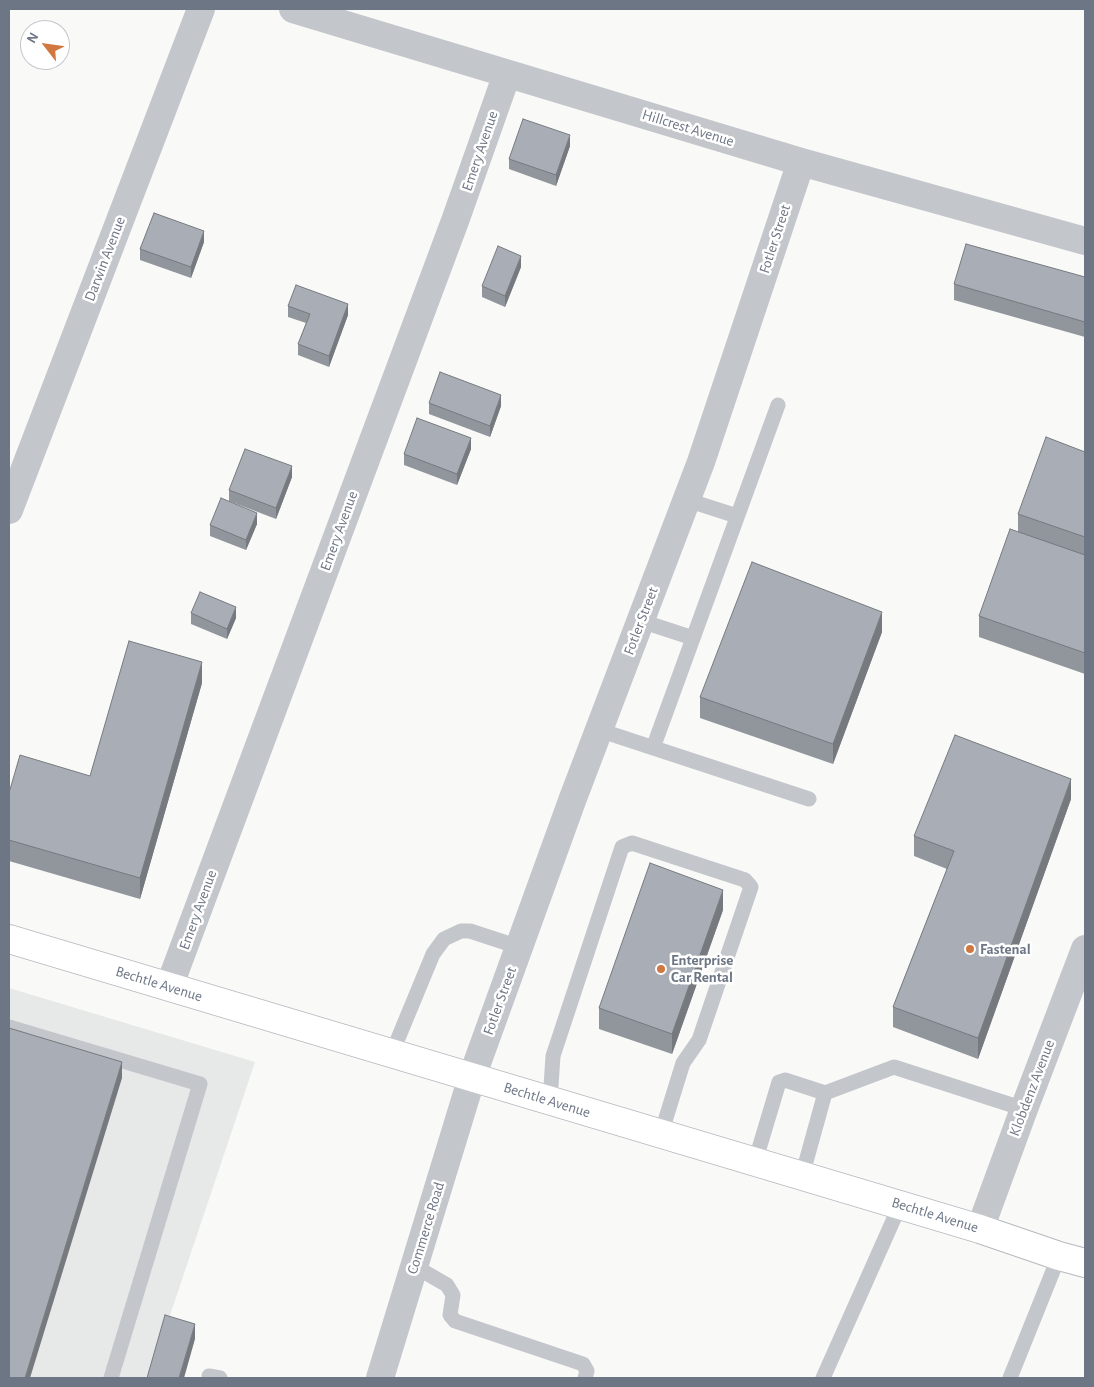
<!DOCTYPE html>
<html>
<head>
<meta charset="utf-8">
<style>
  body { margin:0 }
  #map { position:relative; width:1094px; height:1387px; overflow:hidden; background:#f9f9f8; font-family:"Alegreya Sans",sans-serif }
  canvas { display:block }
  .frame { position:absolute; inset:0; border:10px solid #6c7685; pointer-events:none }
  .north { position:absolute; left:20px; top:20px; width:50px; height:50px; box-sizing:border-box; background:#fff; border:1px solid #c4c8ce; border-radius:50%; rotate:300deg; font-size:14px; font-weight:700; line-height:20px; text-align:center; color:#6c7685 }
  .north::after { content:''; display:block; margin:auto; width:18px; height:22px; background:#d17740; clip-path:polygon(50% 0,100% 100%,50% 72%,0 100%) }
</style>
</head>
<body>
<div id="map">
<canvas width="1094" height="1387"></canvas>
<div class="frame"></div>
<div class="north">N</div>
</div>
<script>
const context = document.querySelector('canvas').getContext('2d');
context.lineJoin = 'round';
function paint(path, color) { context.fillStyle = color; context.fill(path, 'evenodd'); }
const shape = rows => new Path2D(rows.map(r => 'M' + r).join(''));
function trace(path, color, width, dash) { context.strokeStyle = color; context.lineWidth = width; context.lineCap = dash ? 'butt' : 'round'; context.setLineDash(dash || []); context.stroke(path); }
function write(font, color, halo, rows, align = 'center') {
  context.font = font + ' "Alegreya Sans",sans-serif'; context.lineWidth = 5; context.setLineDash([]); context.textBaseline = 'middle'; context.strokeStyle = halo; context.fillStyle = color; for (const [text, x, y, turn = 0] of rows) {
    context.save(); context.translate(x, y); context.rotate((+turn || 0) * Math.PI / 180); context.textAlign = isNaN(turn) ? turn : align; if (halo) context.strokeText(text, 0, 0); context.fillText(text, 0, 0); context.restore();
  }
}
paint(shape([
  [9,988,255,1062,149,1378,9,1378]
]), '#e7e8e8');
const secondary = shape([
  [9,939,980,1229,1059,1256,1085,1263]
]);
trace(secondary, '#b6b9be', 30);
trace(shape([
  [687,500,737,516],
  [641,621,693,638],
  [599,730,809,799],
  [653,748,778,405],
  [9,1027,200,1084,111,1378],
  [392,1053,433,954,444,939,461,931,470,931,519,947],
  [825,1093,894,1067,1024,1109],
  [550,1101,553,1056,622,847,632,843,745,880,751,887,699,1040,683,1063,661,1134],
  [755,1162,779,1082,785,1080,825,1093,802,1176],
  [414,1266,447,1285,453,1295,450,1315,455,1321,583,1364,587,1371,585,1378],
  [209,1376,220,1378],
  [823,1378,900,1205],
  [1010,1378,1059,1256]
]), '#c3c6ca', 15);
trace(shape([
  [293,9,801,162,1085,241],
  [9,510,201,9],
  [169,987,455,221,507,74],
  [980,1229,1024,1109,1085,949],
  [380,1378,472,1077,573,798,701,462,801,162]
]), '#c3c6ca', 28);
trace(secondary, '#fff', 28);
paint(shape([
  [570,146,556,186,509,169,509,159],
  [204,242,191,278,140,260,140,249],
  [521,267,505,307,482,297,482,286],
  [1085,277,1085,337,954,300,954,284],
  [288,306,348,315,329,367,298,355,298,344,306,323,288,317],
  [429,403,501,406,490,437,429,414],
  [471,449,457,485,404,465,404,454],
  [1085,452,1085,674,979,637,979,616,1018,531,1018,514],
  [292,477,276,519,229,501,229,490],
  [257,524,246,550,210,536,210,525],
  [191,613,236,618,227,639,191,624],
  [882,632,833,764,700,718,700,697],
  [202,683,140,899,9,861,9,793,90,776],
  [1071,799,978,1059,893,1027,893,1007,947,869,914,856,914,836],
  [723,910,672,1054,599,1029,599,1008]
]), '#91969d');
paint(shape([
  [570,135,570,146,556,186,556,175],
  [204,231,204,242,191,278,191,267],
  [521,256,521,267,505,307,505,296],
  [348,304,348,315,329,367,329,356],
  [501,395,501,406,490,437,490,426],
  [471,438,471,449,457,485,457,474],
  [292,466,292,477,276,519,276,508],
  [257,513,257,524,246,550,246,540],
  [236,607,236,618,227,639,227,629],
  [882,612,882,632,833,764,833,744],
  [202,662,202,683,140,899,140,878],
  [1071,779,1071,799,978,1059,978,1038],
  [723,890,723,910,672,1054,672,1034],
  [122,1062,122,1078,30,1378,25,1378],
  [195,1324,195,1339,184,1378,179,1378]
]), '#767a7f');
const building = shape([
  [523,119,570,135,556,175,509,159,523,119],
  [154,213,204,231,191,267,140,249,154,213],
  [966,244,1085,277,1085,322,954,284,966,244],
  [498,246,521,256,505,296,482,286,498,246],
  [296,285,348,304,329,356,298,344,310,314,288,306,296,285],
  [440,372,501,395,490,426,429,403,440,372],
  [417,418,471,438,457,474,404,454,417,418],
  [1046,437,1085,452,1085,537,1018,514,1046,437],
  [245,449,292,466,276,508,229,490,245,449],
  [221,498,257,513,246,540,210,525,221,498],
  [1010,529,1085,555,1085,653,979,616,1010,529],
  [752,562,882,612,833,744,700,697,752,562],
  [200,592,236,607,227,629,191,613,200,592],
  [129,641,202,662,140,878,9,840,9,793,20,755,90,776,129,641],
  [955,735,1071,779,978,1038,893,1007,954,851,914,836,955,735],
  [650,863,723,890,672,1034,599,1008,650,863],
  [9,1028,122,1062,25,1378,9,1378,9,1028],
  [165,1315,195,1324,179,1378,147,1378,165,1315]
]);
paint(building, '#a9aeb6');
trace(building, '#767a7f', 1);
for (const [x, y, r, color] of [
  [970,949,5,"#d17740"],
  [661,969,5,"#d17740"]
]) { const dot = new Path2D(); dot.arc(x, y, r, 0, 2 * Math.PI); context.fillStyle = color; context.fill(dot); trace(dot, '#fff', 2); }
write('15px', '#6c7685', '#fff', [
  ["Hillcrest Avenue",688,128,17],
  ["Emery Avenue",480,151,-71],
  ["Fotler Street",775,239,-72],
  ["Darwin Avenue",105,259,-69],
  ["Emery Avenue",339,531,-70],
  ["Fotler Street",641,621,-69],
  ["Emery Avenue",198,910,-70],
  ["Bechtle Avenue",159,984,17],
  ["Fotler Street",500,1001,-70],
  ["Klobdenz Avenue",1032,1088,-69],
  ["Bechtle Avenue",547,1100,17],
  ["Bechtle Avenue",935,1215,17],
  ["Commerce Road",426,1228,-73]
]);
write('bold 15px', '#6c7685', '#fff', [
  ["Fastenal",980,949],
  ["Enterprise",671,960],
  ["Car Rental",671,977]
], 'left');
</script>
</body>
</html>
